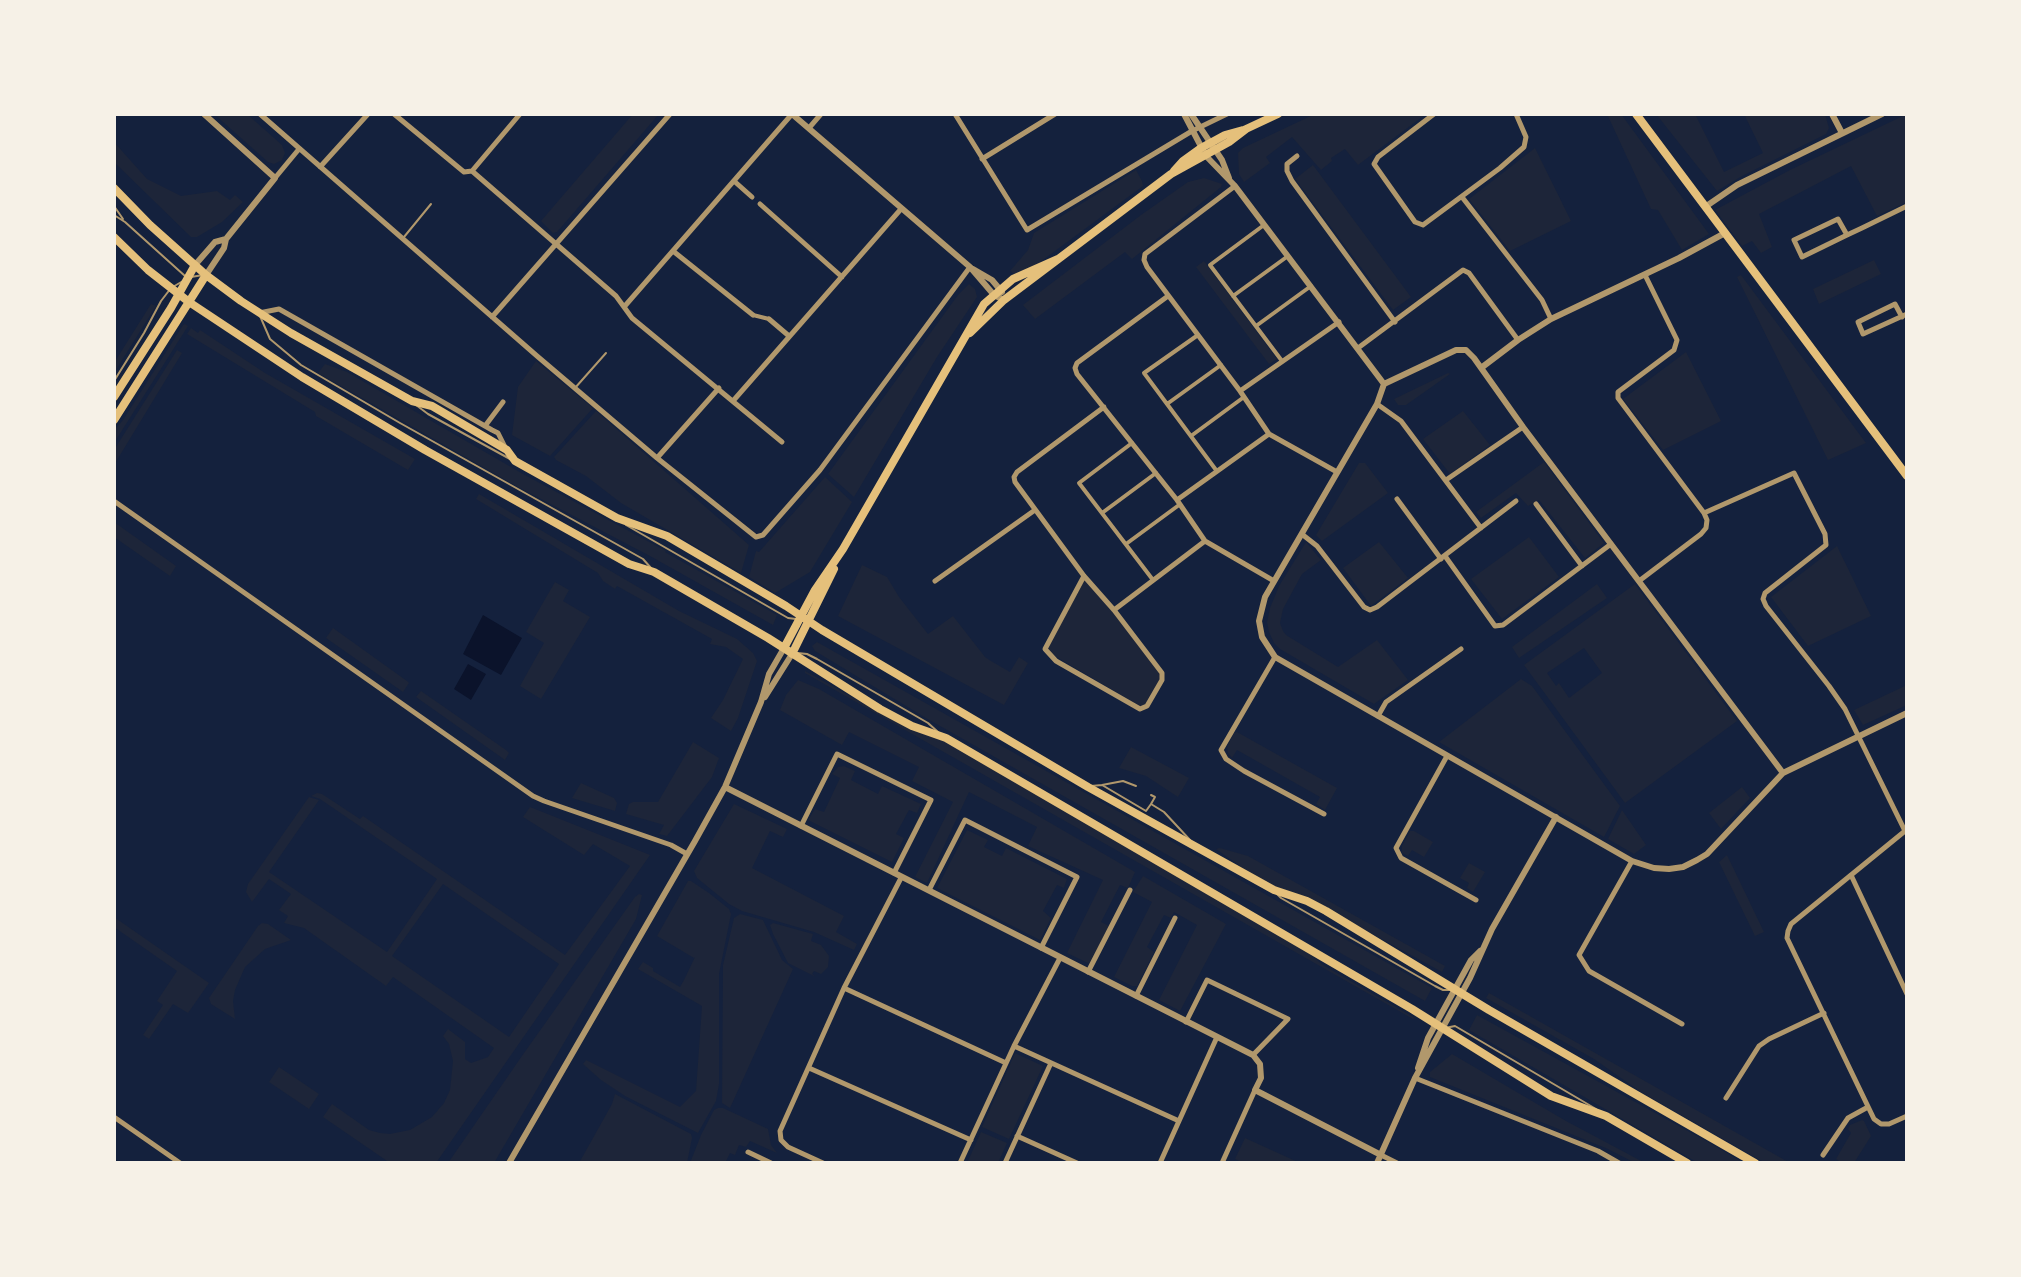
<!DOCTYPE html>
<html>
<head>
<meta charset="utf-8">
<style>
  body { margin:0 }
  #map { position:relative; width:2021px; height:1277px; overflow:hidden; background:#14213d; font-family:"Sofia Sans Condensed",sans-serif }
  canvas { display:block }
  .frame { position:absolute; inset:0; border:116px solid #f6f1e7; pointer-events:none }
</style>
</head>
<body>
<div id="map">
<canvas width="2021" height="1277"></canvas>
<div class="frame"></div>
</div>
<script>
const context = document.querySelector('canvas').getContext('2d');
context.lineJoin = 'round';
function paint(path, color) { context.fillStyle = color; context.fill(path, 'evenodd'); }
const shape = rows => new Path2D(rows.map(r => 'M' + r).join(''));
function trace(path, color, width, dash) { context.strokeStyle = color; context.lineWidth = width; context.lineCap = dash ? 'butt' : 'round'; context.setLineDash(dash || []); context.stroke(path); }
paint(shape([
  [214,114,247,114,282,145,285,153,282,160,274,164,268,162],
  [633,114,659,114,557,232,553,233,541,221],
  [1315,114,1426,114,1358,165,1345,149,1331,158,1332,161,1321,170,1292,137,1266,157,1270,163,1244,182,1239,174,1238,153,1243,148],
  [1607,114,1621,114,1709,234,1682,250,1658,210,1651,209],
  [1656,114,1695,114,1724,172,1763,153,1744,114,1825,114,1829,128,1826,134,1742,176,1717,191],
  [1907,114,1907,202,1877,216,1851,166,1759,214,1772,247,1761,253,1752,241,1742,246,1715,210,1790,170],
  [114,142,147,179,181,196,217,191,230,200,235,195,243,202,222,222,197,237,191,237,114,162],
  [1535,148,1571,221,1510,251,1469,199],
  [1313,165,1411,297,1393,310,1295,179],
  [1136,170,1142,181,1143,186,1028,271,1016,275,1010,271,1028,250,1034,233],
  [1204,178,1222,184,1221,187,1132,259,1125,252,1035,319,1023,305,1141,215,1188,182],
  [1874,260,1881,274,1819,304,1813,289],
  [1204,261,1277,359,1269,364,1196,267],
  [1741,275,1866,443,1828,460,1737,277],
  [969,284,975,289,977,297,937,357,854,497,828,474,958,295],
  [151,304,156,306,114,373,114,363],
  [185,324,188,326,114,443,114,430,123,420,183,325],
  [191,328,198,333,200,330,265,373,415,459,408,470,316,416,315,412,187,334],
  [177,350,182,353,114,465,114,450],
  [1686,352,1721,421,1663,450,1623,399],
  [536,361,593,408,550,456,512,435,518,387],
  [325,364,347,372,523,474,666,551,665,552,777,615,773,625,650,556,518,487,318,373],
  [1448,373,1450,374,1406,405,1398,405,1394,399],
  [596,411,749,545,741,573,621,503,586,476,556,460,554,457],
  [1463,411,1490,445,1450,474,1423,439],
  [1544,462,1604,543,1585,558,1539,500,1528,506,1516,493,1481,518,1476,512],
  [1359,463,1365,463,1388,493,1322,541,1316,535],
  [825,477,852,502,810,572,775,593,749,577,756,551,759,552],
  [479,494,679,611,737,639,753,653,757,661,738,718,731,731,711,718,723,700,743,659,726,647,710,644,712,639,617,586,615,589,603,581,598,573,476,499],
  [114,522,176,566,170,576,114,537],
  [1529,537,1559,577,1502,619,1471,579],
  [1306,542,1321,560,1302,574,1283,609,1280,623,1283,631,1286,635,1338,667,1377,640,1408,680,1374,704,1280,649,1274,643,1269,632,1267,622,1270,608,1279,586],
  [1379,542,1408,578,1371,606,1343,568],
  [1837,546,1871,616,1808,646,1771,597],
  [862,565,887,577,899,597,928,634,953,616,985,657,991,661,1010,672,1019,657,1028,663,1004,705,838,616],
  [1085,579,1112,611,1160,673,1161,680,1146,704,1140,706,1053,655,1047,649],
  [555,582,569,590,563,601,590,617,541,699,520,686,544,643,526,632],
  [1597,584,1607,598,1519,658,1512,647],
  [1635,584,1737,721,1625,803,1524,665],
  [1584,648,1602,673,1569,698,1559,683,1556,686,1547,673],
  [333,628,407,681,409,683,403,692,326,638],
  [817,642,1432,988,1425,1001,926,718,815,651,812,646],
  [805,671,909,728,945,742,1297,943,1323,965,1415,1018,1413,1019,805,673],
  [1521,679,1532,686,1620,806,1604,837,1439,742],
  [798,680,819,689,1135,872,1128,888,1120,885,1101,922,1109,926,1090,964,1067,953,1103,880,1028,846,1037,827,969,792,927,883,915,877,953,802,912,781,919,767,849,732,842,745,780,710,786,695],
  [1907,685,1907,705,1863,725,1854,710],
  [421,691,506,750,509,753,505,760,416,697],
  [1237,732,1337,788,1325,810,1316,804,1320,797,1237,750,1232,758,1228,753,1227,747,1234,733],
  [693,742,719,758,712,777,667,836,659,834,664,825,626,814,629,804,633,802,658,802],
  [1131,747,1189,778,1178,797,1146,776,1119,768],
  [844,766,855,771,851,780,878,794,882,786,921,804,917,813,909,810,896,834,904,838,892,862,808,820,815,809,824,812,840,778,832,774,838,767],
  [581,783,614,798,617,803,615,811,572,798],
  [1742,787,1750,798,1721,829,1709,813],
  [317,793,322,794,360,819,363,816,565,955,630,866,593,844,584,855,523,817,530,807,650,855,436,1163,390,1163,323,1117,332,1104,369,1130,380,1133,390,1134,410,1130,432,1117,444,1103,450,1090,453,1061,449,1044,443,1036,448,1029,465,1042,465,1059,471,1063,488,1057,494,1048,393,977,386,986,304,928,284,923,288,916,279,910,291,894,269,879,252,902,246,892,248,884,309,797,319,800,269,872,387,952,437,879,320,799,311,796],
  [443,884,559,964,509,1037,392,956],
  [734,804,787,829,783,837,770,831,752,868,844,916,836,932,857,944,854,950,814,932,742,911,729,904,697,878,694,871],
  [1622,810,1646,845,1634,854,1608,839],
  [967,830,988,840,984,847,1002,856,1006,848,1067,879,1064,888,1057,885,1043,911,1051,918,1040,940,937,888],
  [1410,831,1414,831,1433,842,1424,857,1412,850,1408,856,1402,853,1402,846],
  [1220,848,1248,856,1445,966,1442,972,1308,899,1279,888,1247,871,1216,849],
  [1727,855,1764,932,1755,936,1719,862],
  [1469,863,1485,872,1473,892,1467,888,1469,883,1460,878],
  [1143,876,1226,924,1180,1011,1159,1000,1197,925,1174,912,1171,918,1164,915,1147,947,1154,952,1137,986,1132,986,1114,977,1152,902,1133,892],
  [688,881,691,881,709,893,729,909,731,914,719,974,719,1084,716,1101,698,1133,625,1096,601,1080,583,1064,586,1060,680,1107,696,1091,702,1006,638,969,643,962,653,968,653,971,680,987,684,980,695,957,694,958,657,936],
  [639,894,642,895,636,919,494,1163,448,1163,524,1053,635,897],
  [740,914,763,920,782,960,793,969,730,1108,722,1103,723,965,734,918],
  [114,917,209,983,188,1013,173,1004,149,1039,143,1035,163,1005,157,1001,177,971,114,927],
  [262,923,268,924,291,940,265,949,245,967,235,990,233,1001,235,1019,211,1004,209,998,258,926],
  [773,923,813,934,811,941,821,945,829,956,828,967,821,974,814,971,812,974,816,977,788,963,773,934,770,925],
  [1489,993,1790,1163,1765,1163,1641,1092,1594,1059,1486,998],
  [1477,1015,1708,1142,1744,1163,1698,1163,1469,1030],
  [1015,1053,1043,1066,1009,1139,982,1127],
  [1452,1054,1566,1121,1645,1163,1635,1163,1608,1149,1430,1077,1430,1072],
  [279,1067,319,1094,309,1109,269,1082],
  [615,1094,691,1134,692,1138,687,1163,579,1163,612,1104],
  [718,1108,723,1108,768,1129,771,1145,777,1153,750,1141,746,1147,739,1145,735,1155,730,1153,725,1163,690,1163,701,1135,714,1110],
  [1862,1120,1864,1121,1871,1136,1854,1163,1842,1163,1836,1159,1851,1133,1848,1129,1850,1125],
  [981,1132,1007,1143,998,1163,967,1163],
  [1245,1138,1300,1163,1244,1163,1235,1159]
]), '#1d2539');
paint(shape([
  [483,615,522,638,501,675,463,654],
  [468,664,486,674,471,700,454,689]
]), '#0b132b');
trace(shape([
  [114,206,123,219],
  [114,215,125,222,185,276],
  [404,237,431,204],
  [191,277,203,275],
  [260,316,270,339,301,365,400,423,643,559,651,568],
  [114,381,144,333,161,301,171,288,183,281],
  [575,388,606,353],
  [416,405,428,414,510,459],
  [626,525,788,618,796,619],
  [798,653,807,654,817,659,928,723,938,732],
  [1102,785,1123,781,1136,786],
  [1091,786,1102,785,1146,811,1151,804,1164,812,1190,840],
  [1151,804,1155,797,1151,795],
  [1277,894,1281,898,1435,986,1443,990,1449,990],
  [1445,1028,1455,1026,1596,1109]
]), '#b1986c', 2);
trace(shape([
  [1264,225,1210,265,1282,361],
  [1233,296,1288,256],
  [753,315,769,319],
  [1256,326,1311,286],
  [1198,335,1144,373,1216,470],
  [1167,404,1221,365],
  [1191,436,1244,397],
  [1132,443,1079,483,1153,580],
  [1102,513,1156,473],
  [1126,544,1179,505]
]), '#b1986c', 4);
trace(shape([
  [260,114,537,356,657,458,756,537,763,535,820,470,970,267],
  [394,114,464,172,472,171,616,296,632,318,782,442],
  [955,114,1027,230,1192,131,1227,114],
  [1434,114,1378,157,1374,164,1415,222,1423,225,1500,168,1524,147,1526,137,1516,114],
  [809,128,821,114],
  [1297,156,1287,164,1287,171,1292,181,1395,322],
  [982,159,1055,114],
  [320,167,368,114],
  [472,171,520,114],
  [275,178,299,149],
  [734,181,752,197],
  [1235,186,1145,254,1144,260,1147,267,1240,391,1269,434,1337,472],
  [1462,197,1542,300,1551,319],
  [760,204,842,277],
  [1847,235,1838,219,1794,240,1802,257,1847,235,1862,228,1907,206],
  [673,251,753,315],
  [1168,296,1077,363,1075,368,1077,374,1177,500,1205,541,1274,581],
  [624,307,792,114],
  [259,313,279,309,492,430,498,433,506,449],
  [492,317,670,114],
  [1902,317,1895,304,1858,322,1863,334,1907,314],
  [769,319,789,336],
  [1358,348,1463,270,1469,273,1518,340],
  [1240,391,1339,322],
  [733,401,901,209],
  [1377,404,1401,421,1481,528],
  [485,426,503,402],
  [657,458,719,388],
  [1446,480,1523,427],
  [1397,499,1441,559],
  [1177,500,1269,434],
  [114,501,533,796,544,801,671,845,687,854],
  [1536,504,1582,566],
  [1704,513,1794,473,1825,534,1826,545,1765,593,1763,599,1766,606,1829,686,1845,709,1905,831,1791,924,1788,931,1787,938,1874,1119,1881,1124,1889,1124,1907,1116],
  [1303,535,1317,546,1364,607,1370,610,1377,607,1516,501],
  [1445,556,1495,626,1503,625,1611,544],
  [1084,576,1045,649,1056,661,1140,709,1147,706,1162,680,1162,673,1114,610,1084,576,1015,482,1014,477,1017,472,1104,407],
  [935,581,1035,510],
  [1639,581,1701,534,1706,528,1707,520,1704,513,1618,398,1618,392,1674,350,1677,340,1645,275],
  [1114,610,1205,541],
  [1275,657,1221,750,1226,759,1244,771,1324,814],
  [1378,716,1386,702,1461,649],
  [1447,756,1396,848,1401,858,1476,900],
  [801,826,837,754,931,800,894,873],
  [1632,861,1579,955,1589,971,1682,1024],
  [1851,875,1907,994],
  [929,890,965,820,1077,877,1041,948],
  [1088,972,1130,890],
  [844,988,1006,1063],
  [1136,996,1175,918],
  [1186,1022,1207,980,1288,1019,1253,1055],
  [1014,1046,1179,1121],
  [809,1068,971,1140],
  [1415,1078,1598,1151,1619,1163],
  [1726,1098,1759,1046,1769,1039,1824,1013],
  [114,1117,180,1163],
  [1017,1136,1077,1163],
  [748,1152,771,1163],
  [1381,1155,1397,1163],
  [1823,1155,1848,1118,1868,1107],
  [823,1163,788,1147,781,1140,780,1131,844,988,901,878],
  [960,1163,1014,1046,1060,958],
  [1005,1163,1051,1063],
  [1160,1163,1217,1037],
  [1222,1163,1255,1090]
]), '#b1986c', 5);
trace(shape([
  [204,114,275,178,226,239,224,248,206,275],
  [792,114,970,267,994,295,1004,300],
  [1184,114,1206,156,1235,186,1384,384],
  [1191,114,1222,160,1229,178],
  [1832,114,1842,133],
  [1705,207,1737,185,1882,114],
  [195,265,215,242,226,239],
  [973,269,992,280,1002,292],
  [1481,368,1518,340,1551,319,1679,258,1725,233],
  [1384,384,1377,404,1265,597,1259,621,1262,637,1275,657,1632,861,1654,868,1669,869,1683,867,1697,860,1707,854,1783,773,1907,713],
  [1384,384,1456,350,1466,350,1474,358,1523,427,1783,773],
  [765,697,792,654],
  [725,787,1253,1055,1260,1064,1261,1078,1255,1090,1381,1155],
  [1418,1068,1428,1038,1471,960,1480,951],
  [509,1163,695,841,725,787,761,702,769,674,784,648],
  [1377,1163,1415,1078,1470,978,1492,929,1556,817]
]), '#b1986c', 6);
trace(shape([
  [1636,114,1907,476],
  [1174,171,1183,161,1201,148,1225,135,1243,130],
  [114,188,150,225,206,275,241,301,291,333,412,401,432,406,507,450,515,461,617,518,667,536,786,606,822,630,1088,787,1274,890,1307,901,1326,911,1489,1010,1755,1163],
  [114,237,148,270,189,302,302,377,425,450,629,564,654,572,768,638,880,709,912,726,946,738,1412,1009,1551,1096,1606,1116,1687,1163],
  [970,333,1004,300,1171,174,1229,142,1246,129,1278,114],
  [114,397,171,308,195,265],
  [114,420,206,275],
  [784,648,815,590,843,549,984,304,1013,279,1058,259],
  [792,654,834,569]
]), '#e5c07b', 8);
</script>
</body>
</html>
